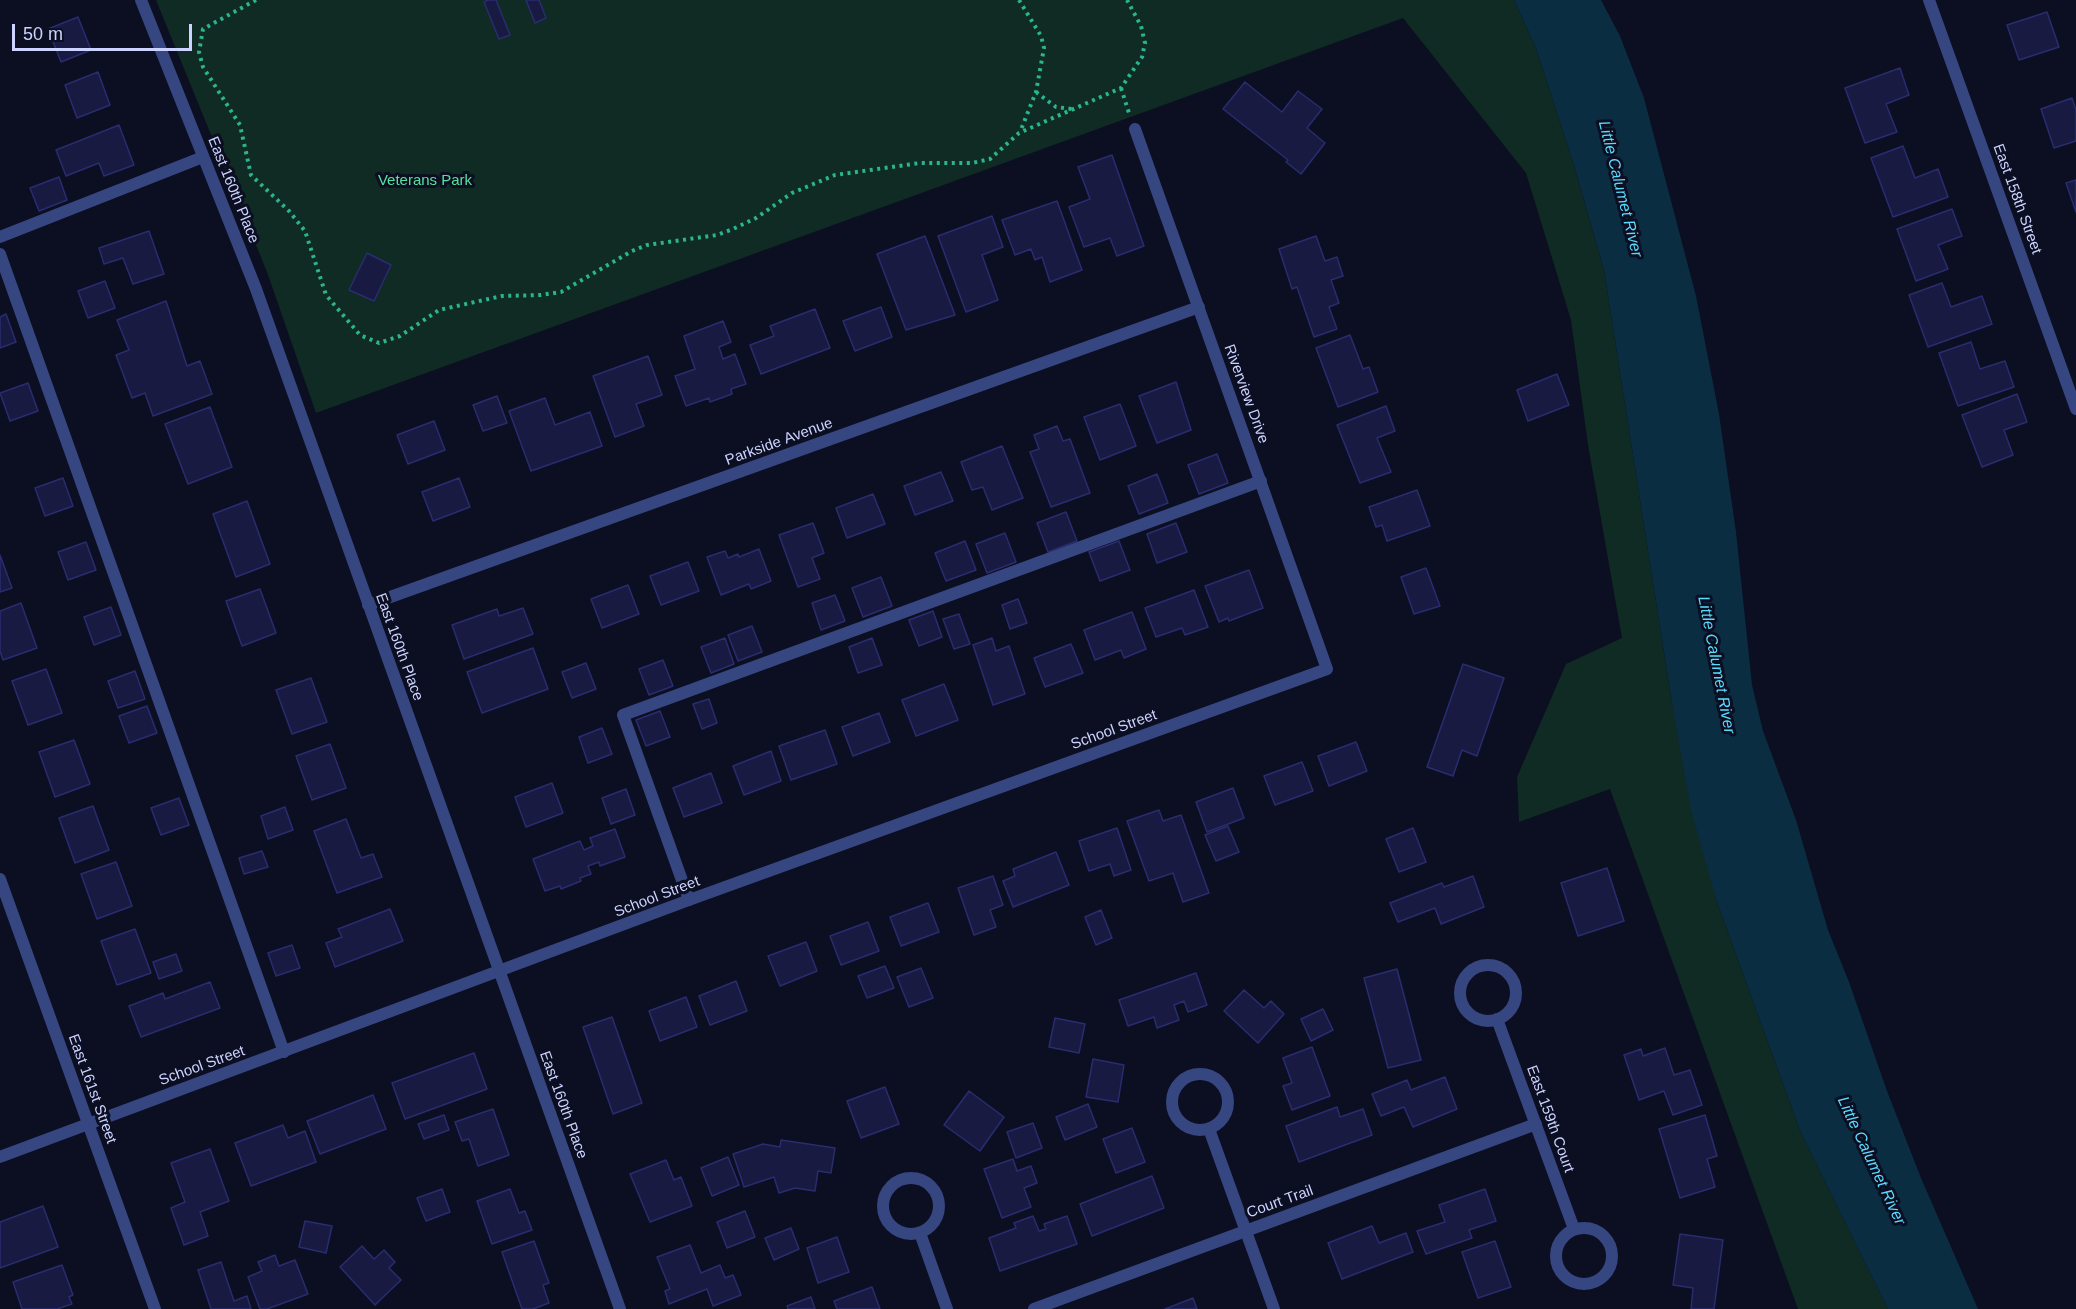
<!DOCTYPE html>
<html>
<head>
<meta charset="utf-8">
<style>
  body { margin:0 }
  #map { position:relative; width:2076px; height:1309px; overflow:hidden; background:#0c0e21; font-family:Helvetica,sans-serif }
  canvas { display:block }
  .scale { position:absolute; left:12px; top:24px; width:180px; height:27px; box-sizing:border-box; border:3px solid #ccd3ff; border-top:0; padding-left:8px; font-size:18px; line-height:21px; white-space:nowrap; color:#ccd3ff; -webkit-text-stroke:4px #0c0e21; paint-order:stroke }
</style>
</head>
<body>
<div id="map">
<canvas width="2076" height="1309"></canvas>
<div class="scale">50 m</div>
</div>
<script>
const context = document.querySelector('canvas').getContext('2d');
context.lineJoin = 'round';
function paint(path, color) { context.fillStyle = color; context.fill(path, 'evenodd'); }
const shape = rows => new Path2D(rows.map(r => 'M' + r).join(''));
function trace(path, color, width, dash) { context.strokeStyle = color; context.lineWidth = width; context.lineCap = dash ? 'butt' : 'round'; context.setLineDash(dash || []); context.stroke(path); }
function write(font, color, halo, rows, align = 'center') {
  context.font = font + ' Helvetica,sans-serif'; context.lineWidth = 6; context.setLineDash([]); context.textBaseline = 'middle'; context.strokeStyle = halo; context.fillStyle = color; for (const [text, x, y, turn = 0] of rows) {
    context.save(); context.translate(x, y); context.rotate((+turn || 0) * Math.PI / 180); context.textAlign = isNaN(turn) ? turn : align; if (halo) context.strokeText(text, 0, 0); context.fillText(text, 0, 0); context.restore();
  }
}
paint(shape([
  [156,0,1514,0,1536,48,1574,165,1604,270,1671,697,1717,902,1801,1133,1888,1309,1798,1309,1610,789,1519,822,1517,777,1566,664,1622,638,1588,445,1571,320,1526,173,1403,18,316,413,267,272]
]), '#0f2b23');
paint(shape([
  [1514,0,1601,0,1620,36,1644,98,1696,296,1719,414,1736,532,1752,685,1763,731,1796,820,1828,930,1849,982,1887,1091,1921,1178,1978,1309,1888,1309,1801,1133,1717,902,1691,810,1671,697,1604,270,1574,165,1536,48]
]), '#0a2d42');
const building = shape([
  [488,0,496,0,510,35,499,39,484,2,488,0],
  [526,0,539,0,546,18,535,23,526,0],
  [2047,12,2059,47,2019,60,2007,25,2047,12],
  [78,17,91,50,61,62,48,29,78,17],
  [1900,68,1909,95,1886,104,1897,132,1865,143,1845,88,1900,68],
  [98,72,110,105,77,118,65,85,98,72],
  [1245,82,1282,112,1298,91,1322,109,1307,128,1325,143,1301,174,1286,162,1288,160,1223,109,1245,82],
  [2072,98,2076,110,2076,141,2054,148,2041,109,2072,98],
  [119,125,134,165,104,176,99,163,66,176,56,150,119,125],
  [1903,146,1915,178,1938,169,1948,197,1893,217,1871,158,1903,146],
  [1112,155,1144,246,1117,256,1110,238,1084,247,1069,207,1090,199,1078,167,1112,155],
  [59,177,67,200,39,211,30,188,59,177],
  [2076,180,2076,212,2066,183,2076,180],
  [1057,201,1082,270,1050,282,1042,257,1035,260,1031,249,1015,255,1002,220,1057,201],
  [1952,209,1962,236,1938,245,1948,269,1916,281,1897,229,1952,209],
  [992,216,1003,247,982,255,998,300,966,312,938,236,992,216],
  [149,231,164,274,133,284,123,258,104,264,99,248,149,231],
  [925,236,955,315,906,330,877,254,925,236],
  [1316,236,1325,261,1337,257,1343,276,1331,280,1339,303,1329,307,1337,329,1314,337,1297,287,1292,289,1279,249,1316,236],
  [367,253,391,265,374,301,349,290,367,253],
  [105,281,115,308,88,318,78,291,105,281],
  [1942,283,1951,307,1982,296,1992,324,1928,347,1909,295,1942,283],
  [166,301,187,366,200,361,212,394,153,416,145,393,132,398,116,355,129,350,117,320,166,301],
  [881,307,892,337,855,351,843,321,881,307],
  [815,309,830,348,761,374,750,345,774,336,770,326,815,309],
  [6,314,16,342,0,348,0,317,6,314],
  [723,321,731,342,719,347,723,359,735,354,746,384,731,389,732,394,710,402,709,398,686,406,675,376,695,369,684,336,723,321],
  [1350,335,1363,369,1369,367,1378,392,1338,407,1316,348,1350,335],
  [1971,342,1980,369,2005,361,2014,387,1958,406,1939,353,1971,342],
  [648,356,662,395,636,404,644,426,615,437,593,376,648,356],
  [1557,374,1569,405,1528,421,1517,390,1557,374],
  [1176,382,1191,430,1157,443,1139,396,1176,382],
  [28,383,38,411,10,421,0,393,28,383],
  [2017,394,2027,422,2004,430,2013,455,1982,467,1962,415,2017,394],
  [497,396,507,423,483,431,473,405,497,396],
  [545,398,555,425,590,412,602,446,531,471,509,411,545,398],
  [1120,404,1136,446,1100,460,1084,417,1120,404],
  [1386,406,1395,431,1377,438,1391,472,1360,483,1337,425,1386,406],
  [210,407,232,467,188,484,165,424,210,407],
  [434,421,445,450,408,464,397,435,434,421],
  [1057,426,1063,441,1070,439,1090,493,1051,507,1030,452,1039,449,1034,435,1057,426],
  [1002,446,1023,498,992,510,983,487,972,490,961,462,1002,446],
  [1217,454,1228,483,1199,494,1188,465,1217,454],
  [941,472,953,501,915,515,904,486,941,472],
  [1157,474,1168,503,1139,514,1128,486,1157,474],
  [63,478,73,506,45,516,35,488,63,478],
  [459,478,470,507,433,521,422,492,459,478],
  [1417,490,1430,526,1387,541,1382,525,1376,527,1369,507,1417,490],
  [873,494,885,524,847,538,836,508,873,494],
  [247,501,270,564,236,577,213,514,247,501],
  [1066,512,1077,541,1048,552,1037,523,1066,512],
  [813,523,824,553,812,558,820,579,798,587,779,535,813,523],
  [1176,523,1187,552,1157,563,1147,534,1176,523],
  [1005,533,1016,562,987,573,976,544,1005,533],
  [965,541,976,570,946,581,935,553,965,541],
  [1119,541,1130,570,1100,581,1089,552,1119,541],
  [86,542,96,570,68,580,58,552,86,542],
  [759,549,771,581,751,589,749,584,721,595,707,557,725,551,728,558,738,554,739,557,759,549],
  [0,555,12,588,0,592,0,555],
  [688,562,699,591,661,605,650,576,688,562],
  [1426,568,1440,606,1414,614,1401,577,1426,568],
  [1249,570,1263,608,1229,621,1228,618,1219,622,1205,586,1249,570],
  [881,577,892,606,863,617,852,588,881,577],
  [628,585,639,614,602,628,591,599,628,585],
  [260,589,276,633,242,646,226,601,260,589],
  [1194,590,1208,627,1185,635,1182,628,1156,637,1145,608,1194,590],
  [835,595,845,621,821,630,812,603,835,595],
  [1018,599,1027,623,1010,629,1002,605,1018,599],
  [21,603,37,648,3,660,0,651,0,611,21,603],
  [111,607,121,635,94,645,84,617,111,607],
  [523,608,533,634,464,659,452,625,497,609,499,616,523,608],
  [933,611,942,637,919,646,909,620,933,611],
  [1132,612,1146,649,1124,658,1121,650,1095,660,1084,630,1132,612],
  [959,614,970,644,954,649,943,619,959,614],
  [752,626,762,652,738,661,728,635,752,626],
  [725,638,734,664,711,673,701,647,725,638],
  [872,638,882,665,858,673,849,647,872,638],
  [992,638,996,651,1009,646,1025,694,993,705,973,645,992,638],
  [1071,644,1083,673,1045,687,1034,658,1071,644],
  [533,648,548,689,482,713,467,672,533,648],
  [663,660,673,686,649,695,639,669,663,660],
  [586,663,596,689,572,698,562,672,586,663],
  [1463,664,1504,678,1477,756,1462,750,1453,776,1427,767,1463,664],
  [46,669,62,713,28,725,12,681,46,669],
  [135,671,145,699,118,708,108,681,135,671],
  [311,678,327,722,292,734,276,690,311,678],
  [944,684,958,720,916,736,902,700,944,684],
  [709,699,717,723,702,729,693,704,709,699],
  [147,706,157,733,129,743,119,716,147,706],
  [660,711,670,737,646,746,636,720,660,711],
  [879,713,890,742,853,756,842,727,879,713],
  [602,728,612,754,588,763,579,737,602,728],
  [825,730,837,764,791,780,779,746,825,730],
  [74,740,90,784,55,797,39,752,74,740],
  [1356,742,1367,771,1329,786,1318,756,1356,742],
  [330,744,346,788,312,800,296,756,330,744],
  [771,751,781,781,744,795,733,766,771,751],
  [1302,762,1313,791,1275,805,1264,776,1302,762],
  [711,773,722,803,684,817,673,788,711,773],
  [552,783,563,813,526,827,515,797,552,783],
  [1233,788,1244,818,1207,832,1196,802,1233,788],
  [626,789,635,815,611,824,602,798,626,789],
  [179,798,189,825,161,835,151,808,179,798],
  [93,806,109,850,75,863,59,818,93,806],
  [285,807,293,830,268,839,261,816,285,807],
  [1159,810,1163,821,1181,815,1209,893,1183,902,1173,873,1149,881,1127,821,1159,810],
  [346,819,361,858,373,854,382,877,337,893,314,831,346,819],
  [1228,826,1239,852,1216,861,1205,835,1228,826],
  [1117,828,1131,870,1114,876,1110,864,1089,871,1079,841,1117,828],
  [1413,828,1426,862,1399,872,1386,839,1413,828],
  [615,829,625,857,600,866,599,862,588,866,591,874,580,878,581,881,561,889,560,886,545,891,533,859,580,841,584,850,593,846,590,838,615,829],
  [262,851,268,867,244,874,239,858,262,851],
  [1056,852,1069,885,1013,907,1003,881,1015,876,1013,869,1056,852],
  [116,862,132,906,97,919,81,874,116,862],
  [1607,868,1624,921,1578,936,1561,883,1607,868],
  [993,876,1003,905,990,910,996,927,974,935,958,888,993,876],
  [1473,876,1484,907,1441,924,1435,908,1398,922,1390,903,1442,883,1444,887,1473,876],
  [928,903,939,932,901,946,890,917,928,903],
  [390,909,403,941,335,967,326,943,342,937,338,929,390,909],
  [1101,910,1112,938,1096,945,1085,917,1101,910],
  [868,922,879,951,841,965,830,936,868,922],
  [135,929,151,973,117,985,101,941,135,929],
  [806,942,817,971,780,986,768,956,806,942],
  [292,945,300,968,276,976,268,953,292,945],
  [176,954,182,971,159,979,153,962,176,954],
  [885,966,894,988,867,998,858,976,885,966],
  [921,968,933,998,909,1007,897,977,921,968],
  [1397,969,1421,1060,1388,1068,1364,978,1397,969],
  [1196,973,1207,1005,1188,1012,1184,1001,1174,1005,1179,1020,1157,1028,1154,1017,1128,1026,1119,1000,1196,973],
  [736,981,747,1011,710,1025,699,996,736,981],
  [210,982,220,1008,141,1037,129,1006,163,993,165,999,210,982],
  [1244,990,1264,1008,1271,1001,1284,1014,1258,1043,1224,1011,1244,990],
  [686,997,697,1027,660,1041,649,1011,686,997],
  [1323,1009,1333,1030,1311,1041,1301,1019,1323,1009],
  [612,1017,642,1103,613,1114,583,1027,612,1017],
  [1055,1018,1085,1024,1079,1053,1049,1047,1055,1018],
  [1312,1047,1330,1096,1292,1110,1283,1086,1292,1083,1283,1058,1312,1047],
  [1665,1048,1674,1075,1690,1070,1702,1105,1673,1115,1664,1091,1639,1100,1624,1055,1641,1049,1643,1056,1665,1048],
  [474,1053,487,1089,405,1119,392,1083,474,1053],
  [1093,1059,1124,1065,1118,1102,1086,1097,1093,1059],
  [1445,1077,1457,1109,1413,1127,1404,1107,1381,1116,1372,1094,1407,1080,1411,1090,1445,1077],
  [885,1087,899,1124,861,1138,847,1101,885,1087],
  [969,1091,1004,1117,980,1151,944,1125,969,1091],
  [373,1095,386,1129,320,1154,307,1121,373,1095],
  [1088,1104,1097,1127,1065,1140,1056,1117,1088,1104],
  [1337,1107,1340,1117,1363,1109,1372,1135,1299,1162,1286,1126,1337,1107],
  [493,1109,509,1155,478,1166,469,1139,462,1141,455,1122,493,1109],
  [444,1115,449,1130,424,1139,418,1124,444,1115],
  [1705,1115,1717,1156,1707,1159,1715,1187,1680,1198,1659,1129,1705,1115],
  [1033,1123,1042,1148,1016,1158,1007,1132,1033,1123],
  [283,1125,288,1138,305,1131,316,1162,251,1186,235,1143,283,1125],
  [1132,1128,1145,1162,1116,1173,1103,1139,1132,1128],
  [781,1140,835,1148,831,1173,818,1171,815,1191,795,1188,779,1193,774,1177,744,1187,733,1154,763,1144,780,1147,781,1140],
  [210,1149,229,1201,200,1212,208,1236,184,1245,171,1208,185,1202,171,1163,210,1149],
  [728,1157,739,1185,712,1196,701,1168,728,1157],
  [1013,1159,1017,1171,1031,1166,1037,1183,1024,1188,1031,1207,1002,1218,984,1169,1013,1159],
  [666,1160,674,1180,681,1177,692,1206,650,1222,630,1174,666,1160],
  [1152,1176,1164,1208,1092,1236,1080,1204,1152,1176],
  [442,1189,450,1212,426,1221,417,1198,442,1189],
  [510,1189,519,1213,525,1211,532,1230,492,1244,477,1201,510,1189],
  [1485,1189,1496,1221,1469,1230,1472,1238,1426,1254,1417,1231,1445,1222,1439,1205,1485,1189],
  [43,1206,58,1247,0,1268,0,1222,43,1206],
  [745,1211,755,1237,727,1248,717,1222,745,1211],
  [1033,1216,1039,1231,1046,1229,1044,1224,1067,1216,1077,1244,1000,1271,989,1238,1016,1228,1014,1223,1033,1216],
  [305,1221,332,1226,326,1253,299,1247,305,1221],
  [1372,1226,1379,1243,1406,1233,1413,1252,1342,1279,1328,1243,1372,1226],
  [791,1228,799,1249,774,1260,765,1238,791,1228],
  [1680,1234,1723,1240,1714,1309,1691,1309,1693,1288,1673,1285,1680,1234],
  [837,1237,849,1272,818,1283,807,1248,837,1237],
  [534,1241,549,1283,543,1285,549,1303,533,1309,522,1309,502,1252,534,1241],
  [1495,1241,1511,1287,1478,1298,1462,1252,1495,1241],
  [690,1245,701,1273,720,1265,725,1278,733,1275,741,1295,713,1306,707,1289,669,1304,665,1291,670,1289,657,1257,690,1245],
  [362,1246,374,1259,384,1250,395,1262,389,1268,401,1280,375,1305,340,1267,362,1246],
  [275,1255,279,1266,295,1260,308,1294,267,1309,260,1309,248,1277,262,1271,258,1262,275,1255],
  [221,1262,234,1301,247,1296,251,1309,211,1309,198,1270,221,1262],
  [62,1265,73,1295,69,1297,72,1304,57,1309,22,1309,13,1282,62,1265],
  [872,1287,880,1309,837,1309,834,1301,872,1287],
  [811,1297,815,1309,788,1309,787,1306,811,1297],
  [1193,1298,1197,1309,1165,1309,1193,1298]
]);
paint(building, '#181a42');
trace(building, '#292d6f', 1.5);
trace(shape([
  [256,0,203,29,199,52,203,67,240,125,251,175,289,211,305,231,326,295,360,335,379,343,400,336,439,310,502,296,541,295,561,292,632,251,647,245,717,235,733,229,756,218,792,193,835,175,920,163,972,163,990,159,1019,133,1121,88,1142,57,1145,43,1141,26,1127,0],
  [1019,0,1041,36,1044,48,1036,92,1020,132],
  [1121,88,1129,113],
  [1036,92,1056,107,1072,109]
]), '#2ab58a', 4, [3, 4.5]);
trace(shape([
  [0,237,203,157],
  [0,254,284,1052],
  [689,900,623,715,1261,481]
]), '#364681', 12);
trace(shape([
  [141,0,256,289,620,1309],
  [1929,0,2076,409],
  [368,605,1199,307],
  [0,879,155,1309],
  '1460 993a28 28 0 1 1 56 0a28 28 0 1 1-56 0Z',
  [1497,1019,1574,1229],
  '1172 1102a28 28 0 1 1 56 0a28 28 0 1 1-56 0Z',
  [1209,1129,1274,1309],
  [0,1157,689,900,1327,669,1135,129],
  '883 1206a28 28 0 1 1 56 0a28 28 0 1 1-56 0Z',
  '1556 1256a28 28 0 1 1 56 0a28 28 0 1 1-56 0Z',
  [920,1233,947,1309],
  [1034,1309,1536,1124]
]), '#364681', 12);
write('15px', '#55e29b', '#0c0e21', [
  ["Veterans Park",425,181]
]);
write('15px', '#ccd3ff', '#0c0e21', [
  ["East 160th Place",233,190,68],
  ["East 158th Street",2017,199,70],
  ["Riverview Drive",1246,394,70],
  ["Parkside Avenue",779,442,-20],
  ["East 160th Place",399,647,70],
  ["School Street",1114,730,-20],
  ["School Street",657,897,-21],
  ["School Street",202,1066,-20],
  ["East 161st Street",92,1089,70],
  ["East 160th Place",563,1105,70],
  ["East 159th Court",1550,1119,70],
  ["Court Trail",1280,1202,-20]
]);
write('italic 16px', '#5adcff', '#0c0e21', [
  ["Little Calumet River",1620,189,76],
  ["Little Calumet River",1716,665,79],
  ["Little Calumet River",1871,1161,65]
]);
</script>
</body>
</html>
